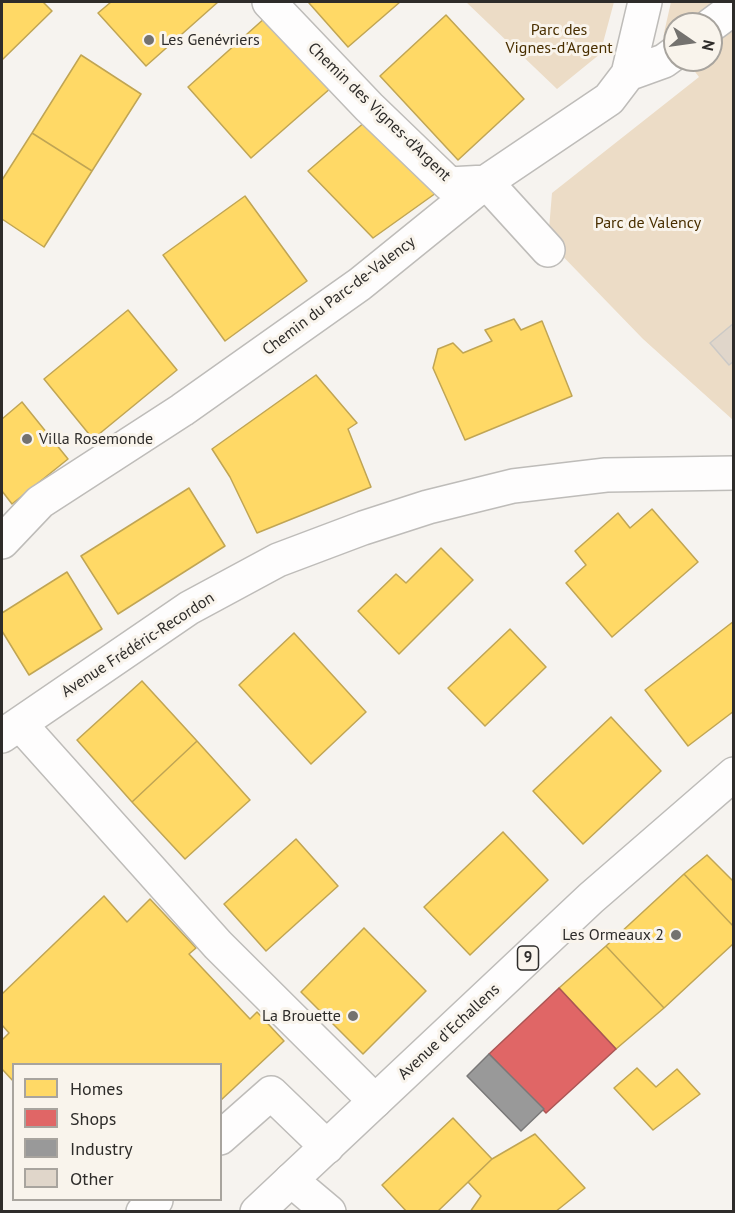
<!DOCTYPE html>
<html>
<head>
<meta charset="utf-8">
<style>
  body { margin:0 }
  #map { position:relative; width:735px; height:1213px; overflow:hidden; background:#f6f3ef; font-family:"PT Sans",sans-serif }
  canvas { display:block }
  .frame { position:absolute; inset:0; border:3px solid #2e2c2a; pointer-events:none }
  .legend { position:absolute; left:12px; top:1063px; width:210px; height:138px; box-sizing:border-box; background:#f9f4ec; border:2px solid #a8a49e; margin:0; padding:8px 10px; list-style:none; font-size:18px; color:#2e2c2a }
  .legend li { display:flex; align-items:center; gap:12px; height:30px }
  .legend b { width:30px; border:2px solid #a8a49e }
  .north { position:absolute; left:663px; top:12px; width:60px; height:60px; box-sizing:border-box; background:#f9f4ec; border:2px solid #a8a49e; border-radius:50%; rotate:103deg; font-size:16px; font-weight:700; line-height:24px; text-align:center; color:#2e2c2a }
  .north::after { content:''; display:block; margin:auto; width:21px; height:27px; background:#74726f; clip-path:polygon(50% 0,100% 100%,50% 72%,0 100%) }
</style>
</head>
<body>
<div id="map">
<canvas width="735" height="1213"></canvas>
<div class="frame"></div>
<ul class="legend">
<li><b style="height:16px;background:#ffd966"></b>Homes</li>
<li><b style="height:16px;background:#e06666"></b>Shops</li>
<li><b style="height:16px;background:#999"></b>Industry</li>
<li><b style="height:16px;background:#e0d6ca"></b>Other</li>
</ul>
<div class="north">N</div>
</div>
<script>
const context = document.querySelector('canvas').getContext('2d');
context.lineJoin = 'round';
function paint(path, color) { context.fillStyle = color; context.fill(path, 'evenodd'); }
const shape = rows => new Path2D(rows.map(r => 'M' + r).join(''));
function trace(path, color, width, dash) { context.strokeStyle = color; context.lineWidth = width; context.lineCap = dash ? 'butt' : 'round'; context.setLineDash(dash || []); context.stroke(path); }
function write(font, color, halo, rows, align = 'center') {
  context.font = font + ' "PT Sans",sans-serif'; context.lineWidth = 6; context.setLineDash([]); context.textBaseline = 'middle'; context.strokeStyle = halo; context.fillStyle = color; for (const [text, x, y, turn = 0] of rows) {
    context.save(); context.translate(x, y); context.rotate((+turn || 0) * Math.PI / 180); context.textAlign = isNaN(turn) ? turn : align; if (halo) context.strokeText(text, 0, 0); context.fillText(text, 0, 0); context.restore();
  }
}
paint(shape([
  [466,2,614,2,600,54,557,89],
  [671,2,733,2,733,420,643,339,548,241,552,193,699,77,686,60,711,60,711,24,675,24,675,47,664,33]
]), '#ecdcc6');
const homes = shape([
  [2,2,43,2,52,11,2,60,2,2],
  [111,2,218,2,146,66,98,13,111,2],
  [311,2,400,2,348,47,309,3,311,2],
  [446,15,524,99,458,160,380,76,446,15],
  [266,17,332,87,251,158,188,87,266,17],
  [81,55,141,94,92,171,32,133,81,55],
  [366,121,436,193,373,238,308,171,366,121],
  [32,133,92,171,44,247,2,219,2,180,32,133],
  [245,196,307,281,225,341,163,255,245,196],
  [128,310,177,370,93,439,44,379,128,310],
  [514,319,521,330,542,321,572,396,465,440,433,368,438,349,453,343,463,353,492,341,485,330,514,319],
  [316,375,357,423,348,429,371,487,257,533,230,477,212,449,316,375],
  [22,402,68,459,12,504,2,491,2,419,22,402],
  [189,488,225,546,118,614,81,556,189,488],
  [652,509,698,562,612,637,566,583,586,565,575,551,618,513,630,528,652,509],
  [441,548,473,580,399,654,358,611,396,574,406,583,441,548],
  [67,572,102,629,29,675,2,631,2,613,67,572],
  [734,621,734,711,688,746,645,690,734,621],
  [510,629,546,667,485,726,448,688,510,629],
  [294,633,366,712,311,764,239,685,294,633],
  [142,681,197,741,132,802,77,740,142,681],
  [611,717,661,771,583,844,533,791,611,717],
  [197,741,250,800,185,859,132,802,197,741],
  [503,832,548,880,470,955,424,907,503,832],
  [296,839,338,886,266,951,224,904,296,839],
  [707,855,734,882,734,927,684,874,707,855],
  [684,874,734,927,734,943,664,1008,606,946,684,874],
  [104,896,127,922,150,899,196,948,189,954,250,1019,257,1012,284,1041,220,1101,220,1064,14,1064,14,1082,2,1069,2,1040,9,1033,2,1025,2,994,104,896],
  [364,928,426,991,363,1054,301,992,364,928],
  [606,946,664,1008,616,1049,559,988,606,946],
  [637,1068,656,1087,677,1069,700,1094,653,1130,614,1088,637,1068],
  [453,1118,492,1159,437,1212,407,1212,382,1185,453,1118],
  [535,1134,585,1188,555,1212,470,1212,481,1196,468,1182,492,1159,535,1134]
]);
paint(homes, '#ffd966');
trace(homes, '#c0a554', 1.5);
const shops = shape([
  [559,988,616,1049,546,1113,489,1054,559,988]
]);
paint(shops, '#e06666');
trace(shops, '#ab5554', 1.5);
const industry = shape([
  [489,1054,544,1109,521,1131,467,1076,489,1054]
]);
paint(industry, '#999');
trace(industry, '#797878', 1.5);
const building = shape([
  [734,323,734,361,729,365,710,343,734,323]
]);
paint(building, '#e0d6ca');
trace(building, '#cbc9c6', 1.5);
const minor = shape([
  [269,2,369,107,449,184,486,182,548,250],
  [711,25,734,8],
  [628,74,645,2],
  [2,542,40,502,182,410,360,284,486,182,609,99,628,74,664,61,675,53],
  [20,724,218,945,375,1101],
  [2,736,189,608,278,560,363,528,428,507,513,486,606,475,734,473],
  [220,1138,271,1093,327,1147],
  [291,1180,329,1212],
  [143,1212,156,1200]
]);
const major = shape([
  [257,1212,591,898,734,774]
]);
trace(minor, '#bebcb9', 36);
trace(major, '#bebcb9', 36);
trace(minor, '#fefdfd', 33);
trace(major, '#fefdfd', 33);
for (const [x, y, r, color] of [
  [149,40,6,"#74726f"],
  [27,439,6,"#74726f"],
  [676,935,6,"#74726f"],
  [353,1016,6,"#74726f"]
]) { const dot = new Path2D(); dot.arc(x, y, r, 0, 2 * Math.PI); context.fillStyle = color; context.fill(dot); trace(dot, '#f9f4ec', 2); }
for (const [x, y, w] of [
  [528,958,21]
]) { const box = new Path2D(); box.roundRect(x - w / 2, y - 12, w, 24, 4.5); context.fillStyle = '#f9f4ec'; context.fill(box); trace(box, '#2e2c2a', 1.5); }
write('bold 15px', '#2e2c2a', null, [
  ["9",528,958]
]);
write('16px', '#492f00', '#f9f4ec', [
  ["Parc des",559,30],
  ["Vignes-d'Argent",559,48],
  ["Parc de Valency",648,223]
]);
write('16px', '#2e2c2a', '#f9f4ec', [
  ["Les Genévriers",161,40],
  ["Villa Rosemonde",39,439],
  ["Les Ormeaux 2",664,935,"right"],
  ["La Brouette",341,1016,"right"]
], 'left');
write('16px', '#2e2c2a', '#f9f4ec', [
  ["Chemin des Vignes-d'Argent",379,112,44],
  ["Chemin du Parc-de-Valency",339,296,-37],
  ["Avenue Frédéric-Recordon",138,645,-33],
  ["Avenue d'Echallens",449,1032,-43]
]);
</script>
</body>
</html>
